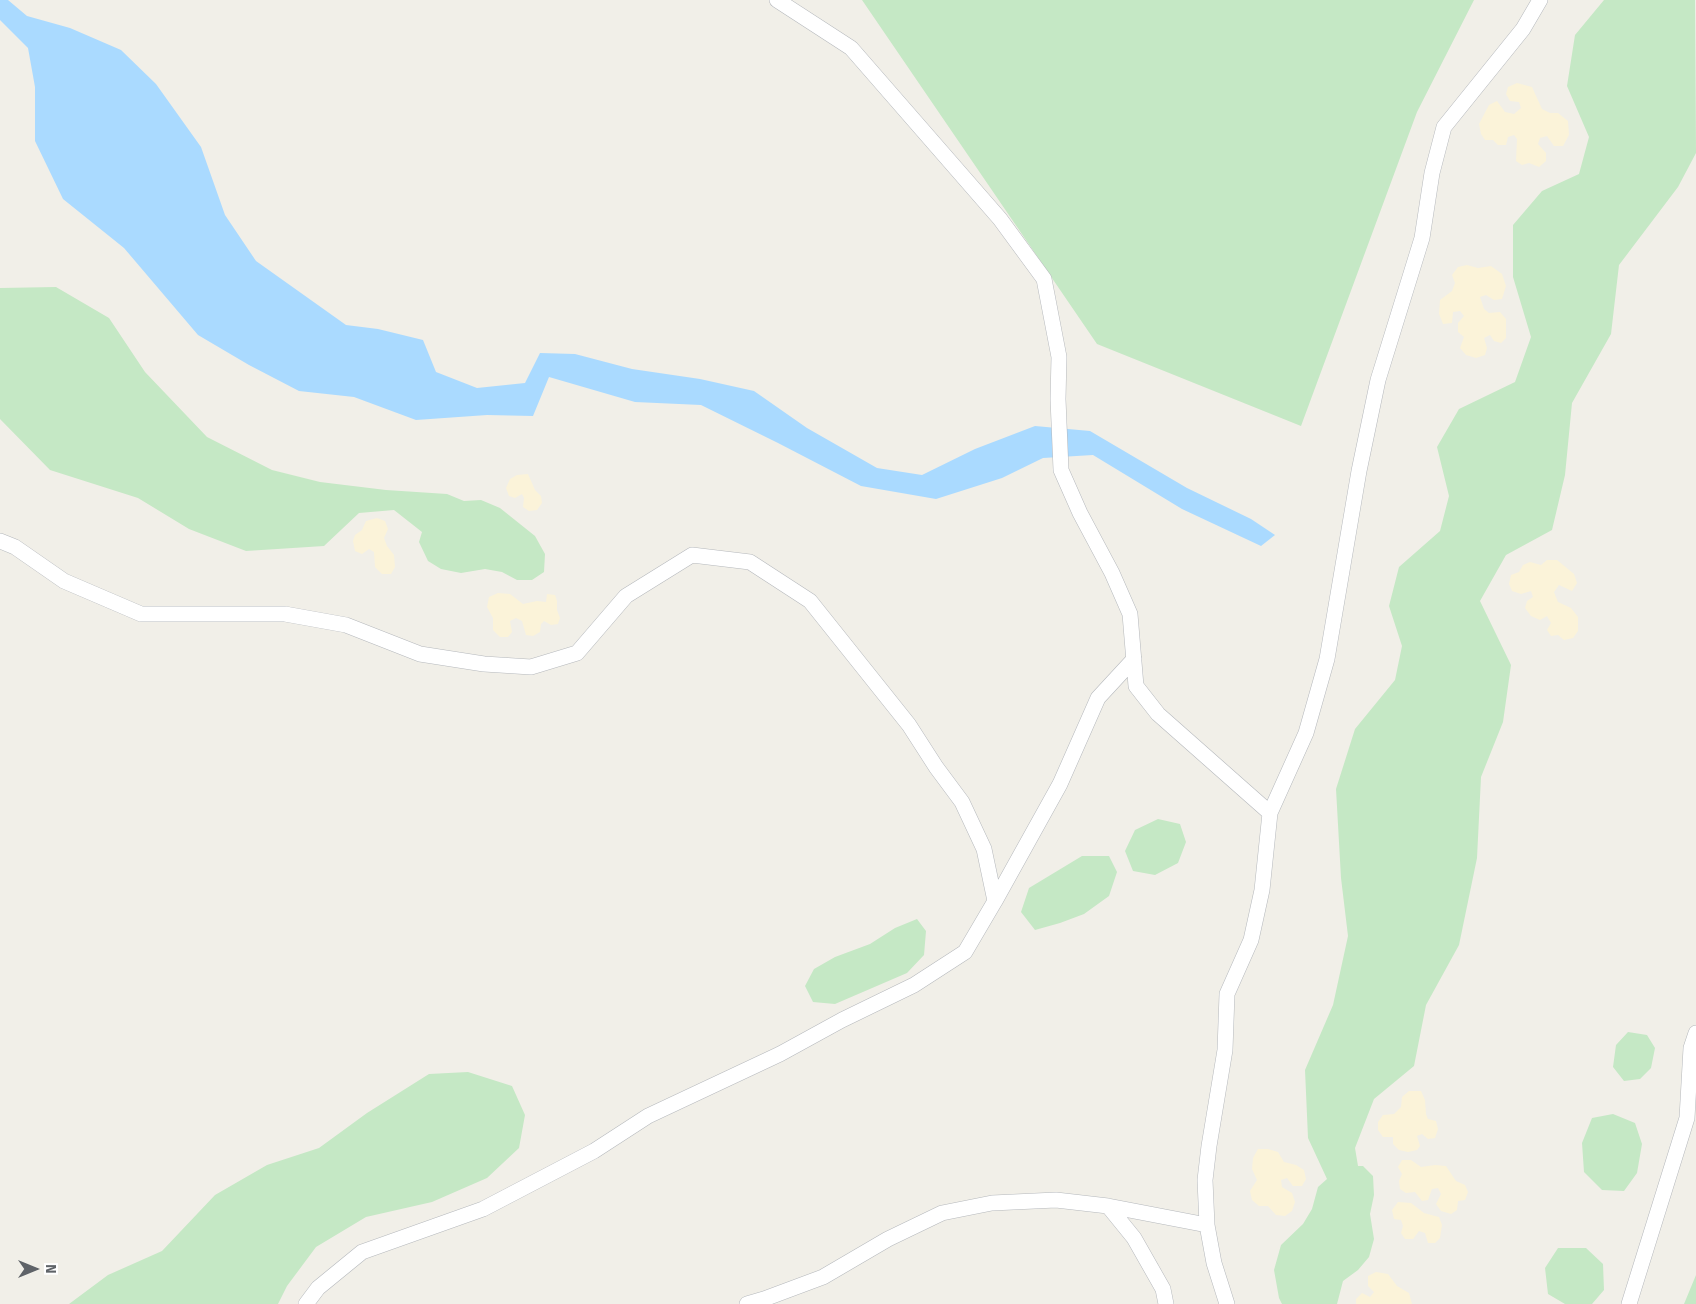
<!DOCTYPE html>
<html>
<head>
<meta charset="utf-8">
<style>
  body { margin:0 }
  #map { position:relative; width:1696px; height:1304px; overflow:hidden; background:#f1efe8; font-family:"Fira Sans",sans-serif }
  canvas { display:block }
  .north { position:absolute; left:10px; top:1244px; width:50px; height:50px; -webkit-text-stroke:4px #fff; paint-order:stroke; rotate:90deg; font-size:14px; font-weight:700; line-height:20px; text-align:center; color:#5f6368 }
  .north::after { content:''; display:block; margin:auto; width:18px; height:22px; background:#5f6368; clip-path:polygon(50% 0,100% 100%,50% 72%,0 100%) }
</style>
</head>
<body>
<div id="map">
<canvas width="1696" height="1304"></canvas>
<div class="north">N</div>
</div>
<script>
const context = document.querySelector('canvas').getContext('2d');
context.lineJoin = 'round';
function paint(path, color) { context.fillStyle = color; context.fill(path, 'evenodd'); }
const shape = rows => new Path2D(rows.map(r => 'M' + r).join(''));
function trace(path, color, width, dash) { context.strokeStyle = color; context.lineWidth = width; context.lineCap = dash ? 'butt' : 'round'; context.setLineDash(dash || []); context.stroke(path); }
paint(shape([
  [862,0,1474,0,1417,112,1301,426,1097,344],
  [1604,0,1695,0,1696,153,1678,187,1619,265,1611,334,1572,403,1565,475,1552,530,1506,555,1480,601,1511,665,1503,722,1481,777,1477,858,1459,945,1426,1005,1414,1066,1374,1099,1355,1148,1358,1166,1363,1166,1373,1176,1374,1195,1370,1214,1374,1239,1369,1257,1358,1270,1343,1281,1337,1304,1282,1304,1279,1298,1274,1270,1281,1245,1303,1224,1312,1209,1318,1187,1327,1179,1308,1138,1305,1070,1333,1005,1348,936,1341,878,1336,789,1355,729,1395,680,1402,646,1389,606,1399,567,1440,531,1449,496,1437,447,1459,409,1515,382,1531,337,1513,277,1513,225,1542,191,1579,174,1589,137,1567,86,1575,35],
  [56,287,109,318,145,372,207,437,272,470,320,482,386,490,447,494,464,501,481,500,500,508,535,536,545,554,544,572,532,580,517,580,502,572,485,569,461,573,441,569,428,561,419,542,422,532,394,510,359,513,324,546,246,551,189,529,138,498,50,470,0,419,0,288],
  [1158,819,1180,824,1186,842,1178,863,1155,875,1133,871,1125,851,1135,830],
  [1082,856,1109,856,1117,872,1109,896,1084,914,1060,923,1035,930,1021,912,1029,888],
  [917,919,926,931,924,955,907,973,835,1004,813,1002,805,986,814,969,835,957,870,944,895,928],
  [1628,1032,1647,1035,1655,1048,1651,1068,1640,1079,1624,1081,1613,1067,1616,1045],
  [468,1072,512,1086,525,1115,519,1148,487,1178,432,1202,366,1217,316,1247,287,1286,278,1304,69,1304,108,1275,162,1251,215,1195,267,1165,319,1148,367,1113,429,1074],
  [1613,1114,1635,1123,1642,1144,1637,1173,1624,1191,1602,1190,1584,1172,1582,1143,1592,1118],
  [1558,1248,1586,1248,1603,1264,1604,1290,1592,1304,1565,1304,1548,1294,1545,1268],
  [1696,1275,1696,1304,1684,1304]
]), '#c5e8c5');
paint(shape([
  [1517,83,1532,87,1542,109,1550,113,1558,113,1568,121,1569,135,1563,146,1554,146,1547,136,1540,138,1538,144,1546,153,1546,161,1539,167,1529,163,1522,165,1516,161,1517,139,1514,135,1508,137,1506,145,1498,145,1493,140,1485,140,1481,134,1479,124,1489,105,1497,101,1505,112,1514,114,1521,108,1519,102,1510,101,1506,94,1508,87],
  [1467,265,1478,268,1491,266,1502,274,1506,286,1502,299,1494,300,1486,295,1480,297,1484,309,1489,313,1500,312,1506,319,1506,338,1501,343,1494,341,1490,335,1484,338,1487,348,1485,355,1476,358,1466,355,1460,348,1464,337,1458,332,1458,323,1464,316,1460,311,1453,312,1452,323,1443,324,1439,314,1440,300,1452,291,1455,283,1452,275,1458,267],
  [528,474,535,490,541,496,542,503,537,510,529,511,523,507,524,498,522,494,515,498,509,496,506,488,510,479,517,475],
  [377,518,385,521,388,529,384,538,387,546,394,555,395,567,391,574,382,574,375,567,374,552,369,549,362,554,355,551,353,541,355,535,362,530,366,521],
  [1547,560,1557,560,1574,574,1577,583,1572,591,1559,585,1554,592,1558,602,1571,608,1578,617,1578,631,1573,638,1564,640,1558,635,1551,636,1547,630,1551,623,1547,616,1540,620,1531,616,1525,608,1527,601,1533,597,1531,591,1521,594,1512,591,1509,584,1511,575,1519,572,1523,565,1530,562,1541,565],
  [498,593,510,594,523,604,537,601,546,602,547,594,555,595,557,601,557,610,560,618,558,624,551,625,544,621,541,624,540,632,533,636,526,635,522,621,516,618,510,621,512,632,508,637,500,637,493,630,493,618,487,607,489,597],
  [1409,1091,1421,1091,1425,1100,1426,1114,1428,1119,1436,1121,1438,1129,1435,1138,1428,1139,1422,1134,1417,1136,1420,1146,1417,1150,1408,1152,1399,1150,1393,1144,1393,1137,1383,1137,1378,1130,1378,1122,1383,1115,1394,1114,1401,1107,1402,1097],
  [1258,1149,1268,1149,1278,1152,1284,1162,1296,1165,1304,1170,1306,1179,1302,1186,1293,1186,1287,1178,1281,1180,1282,1187,1292,1193,1295,1202,1292,1211,1285,1216,1276,1215,1268,1206,1259,1206,1252,1200,1250,1191,1257,1180,1252,1169,1253,1158],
  [1402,1160,1411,1160,1421,1167,1435,1165,1446,1166,1456,1181,1465,1185,1468,1192,1465,1200,1458,1201,1457,1210,1451,1214,1441,1211,1436,1204,1441,1194,1438,1188,1432,1189,1428,1200,1422,1201,1415,1192,1406,1193,1400,1189,1399,1181,1402,1174,1398,1167],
  [1398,1202,1411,1203,1424,1213,1439,1217,1442,1225,1440,1238,1435,1243,1428,1243,1425,1233,1419,1231,1413,1239,1405,1239,1401,1233,1403,1226,1401,1220,1394,1219,1392,1210],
  [1376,1272,1388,1274,1397,1286,1409,1293,1412,1304,1356,1304,1356,1299,1362,1293,1370,1297,1374,1292,1368,1286,1368,1276]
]), '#fbf3d9');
paint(shape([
  [0,0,8,0,27,16,70,28,121,50,156,84,201,147,225,215,256,261,346,325,378,329,423,340,436,372,477,388,525,383,540,353,575,354,632,369,700,379,754,391,807,428,877,468,922,475,975,449,1035,426,1090,431,1187,488,1251,519,1275,535,1261,546,1182,509,1093,455,1043,458,1002,478,936,499,861,486,778,443,701,405,635,402,549,377,533,416,487,415,416,420,354,397,299,391,249,365,198,335,124,248,63,199,35,141,35,87,28,48,0,20]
]), '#aadaff');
const lane = shape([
  [777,0,851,48,1000,219,1044,279,1059,357,1058,399,1061,470,1080,513,1112,573,1130,614,1136,686,1158,714,1270,813],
  [0,541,15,547,64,581,141,614,285,614,346,625,420,654,484,664,531,667,577,653,626,596,692,555,750,562,810,601,909,725,936,767,962,802,984,849,995,901,965,952,914,985,842,1020,780,1054,648,1116,594,1151,483,1209,362,1252,318,1288,306,1304],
  [995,901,1060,784,1098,698,1134,659],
  [1108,1206,1207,1225],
  [747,1304,764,1299,823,1277,888,1239,942,1213,992,1203,1056,1200,1108,1206,1134,1238,1163,1289,1166,1304],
  [1227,1304,1214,1263,1207,1225,1205,1180,1209,1146,1225,1050,1227,994,1251,940,1262,890,1270,813,1306,733,1327,659,1359,471,1378,380,1422,238,1432,173,1444,127,1523,29,1540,0],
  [1629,1304,1687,1118,1691,1048,1696,1033]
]);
trace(lane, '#b5b8bc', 16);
trace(lane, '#fff', 15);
</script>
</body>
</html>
